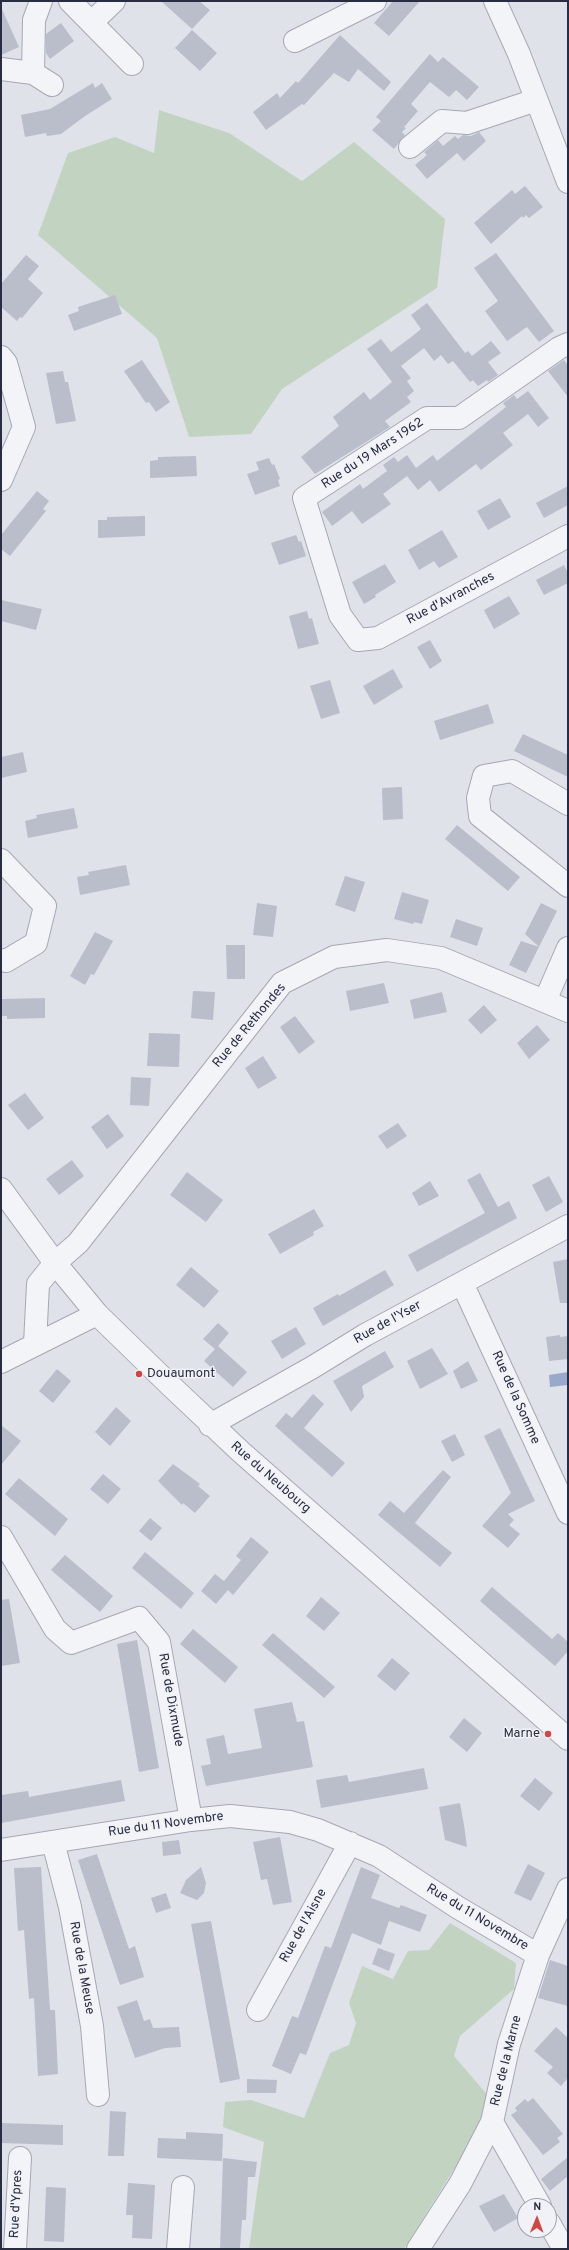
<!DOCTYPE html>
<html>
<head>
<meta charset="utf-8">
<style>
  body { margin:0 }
  #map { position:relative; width:569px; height:2250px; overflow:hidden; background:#e0e2ea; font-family:Overpass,sans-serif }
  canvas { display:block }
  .frame { position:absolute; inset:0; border:2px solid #282d42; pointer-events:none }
  .north { position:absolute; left:517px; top:2198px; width:40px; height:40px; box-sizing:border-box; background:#f0f2f7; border:1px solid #a0a3af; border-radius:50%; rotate:1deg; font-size:11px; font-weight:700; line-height:16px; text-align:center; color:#282d42 }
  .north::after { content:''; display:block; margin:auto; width:14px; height:18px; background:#d24642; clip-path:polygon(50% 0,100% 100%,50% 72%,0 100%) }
</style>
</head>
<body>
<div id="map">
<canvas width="569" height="2250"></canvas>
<div class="frame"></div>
<div class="north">N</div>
</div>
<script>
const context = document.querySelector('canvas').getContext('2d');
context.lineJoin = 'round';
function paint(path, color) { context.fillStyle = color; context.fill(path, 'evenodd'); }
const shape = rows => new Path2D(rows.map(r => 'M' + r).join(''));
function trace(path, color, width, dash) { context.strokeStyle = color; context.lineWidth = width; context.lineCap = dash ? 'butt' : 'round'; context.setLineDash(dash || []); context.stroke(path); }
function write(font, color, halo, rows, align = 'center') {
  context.font = font + ' Overpass,sans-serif'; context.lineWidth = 3; context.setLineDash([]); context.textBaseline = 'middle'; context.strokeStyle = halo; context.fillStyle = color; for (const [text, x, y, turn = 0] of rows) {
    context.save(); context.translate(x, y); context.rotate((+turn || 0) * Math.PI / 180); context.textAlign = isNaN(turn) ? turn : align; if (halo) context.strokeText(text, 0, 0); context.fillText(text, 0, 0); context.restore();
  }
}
paint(shape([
  [159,110,229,133,302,181,354,142,445,219,437,288,282,389,251,434,189,437,157,338,38,235,68,153,115,137,154,153],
  [450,1923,516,1963,514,1989,460,2036,454,2056,490,2098,473,2139,404,2249,249,2249,264,2142,223,2127,225,2102,251,2100,304,2118,330,2053,349,2045,356,2023,349,2003,362,1966,393,1979,408,1951,429,1950]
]), '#c2d4c1');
paint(shape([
  [568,1372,568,1385,550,1387,549,1375]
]), '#9aa9cb');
paint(shape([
  [161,1,199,1,210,10,192,29],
  [393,1,420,1,389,36,374,23],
  [1,7,19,47,1,55],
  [61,23,74,41,50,59,46,53,46,34],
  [192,30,217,53,200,71,175,48],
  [340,35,391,82,384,91,358,69,349,82,334,73,304,105,302,104,266,130,253,112,277,93,280,98,296,81,298,83],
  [430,54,438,62,443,57,479,87,467,100,456,90,449,97,430,82,411,104,418,111,404,127,406,128,402,132,405,135,394,149,372,130,381,121,376,117],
  [93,83,95,88,102,83,112,99,85,116,61,134,47,136,46,133,25,137,21,115,50,109],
  [479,132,486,141,464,161,457,153,427,179,415,165,427,155,424,152,438,140,443,146,455,136,458,139,463,135,471,136],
  [525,186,543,207,529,218,526,215,523,218,522,216,491,244,474,223,512,190,515,194],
  [496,253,554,331,539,342,527,327,507,341,485,311,498,301,474,268],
  [26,255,39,266,28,279,43,293,22,318,20,317,17,321,1,307,1,284],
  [115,295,122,314,74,331,68,315,79,311,78,307],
  [427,303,465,353,468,351,472,356,491,341,501,353,488,362,498,375,488,382,487,380,478,386,473,380,470,382,453,361,448,364,441,355,434,361,424,348,401,366,411,378,407,381,414,391,407,397,411,402,385,421,390,427,315,474,301,457,339,426,333,417,364,392,370,400,392,382,367,349,381,339,391,352,410,338,421,329,411,315],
  [142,360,170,402,156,412,149,402,146,403,124,371],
  [564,360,568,366,568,397,548,371],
  [63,371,65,382,68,382,76,421,56,424,46,373],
  [528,391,549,418,538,427,528,414,503,433,513,445,481,470,476,464,439,492,430,480,418,490,407,476,383,494,391,504,362,524,352,511,332,526,322,512,360,484,363,489,387,471,383,465,394,457,398,462,407,455,416,468,433,455,437,461,506,407,503,403,514,395,517,399],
  [196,456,197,476,150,478,150,461,158,460,158,457],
  [269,458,272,465,274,464,280,479,278,480,280,486,255,495,247,474,259,470,256,462],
  [568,486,568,505,544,518,536,503],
  [37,491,49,501,43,509,46,511,10,556,1,549,1,535],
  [500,498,511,517,488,530,477,511],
  [145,516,145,536,98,538,98,520,107,520,107,517],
  [442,530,458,557,439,568,434,561,419,570,408,550],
  [296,535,299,542,301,541,306,556,279,565,271,543],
  [385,564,396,582,375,595,376,597,364,604,352,582],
  [564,565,568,573,568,583,544,595,536,580],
  [509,596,520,614,494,629,484,610],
  [1,600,42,609,36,630,1,621],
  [307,611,309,619,312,618,319,644,298,649,289,616],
  [430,640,442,661,430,669,417,647],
  [393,669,403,687,374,705,363,686],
  [330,680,340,713,321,719,310,686],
  [488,704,494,723,440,740,434,721],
  [523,734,568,755,568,777,514,751],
  [23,752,27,772,1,778,1,757],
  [402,787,403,819,383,820,382,788],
  [74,808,78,828,28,838,25,821,37,818,36,815],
  [457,825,520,877,508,891,445,839],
  [126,865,130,885,80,895,77,877,89,875,88,872],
  [345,876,365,882,355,912,335,905],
  [402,892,429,900,422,924,414,922,413,924,394,919],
  [257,903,277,906,273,937,253,935],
  [541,903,557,911,539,947,525,934],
  [456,919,483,928,477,946,450,937],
  [95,932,113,941,94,975,91,974,85,985,70,976],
  [521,941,539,947,526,973,509,965],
  [226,945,245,945,245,979,227,979],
  [384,983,389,1003,350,1011,346,991],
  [193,991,215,992,213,1020,191,1018],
  [442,992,447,1012,414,1019,410,1000],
  [45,998,45,1018,7,1019,7,1016,1,1016,1,999],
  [484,1005,497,1020,481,1034,468,1020],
  [295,1016,315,1042,299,1054,280,1027],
  [537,1025,550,1040,529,1059,517,1043],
  [149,1033,180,1034,179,1067,147,1066],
  [263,1056,277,1078,258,1089,245,1068],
  [131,1077,151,1078,149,1106,130,1105],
  [25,1093,44,1118,28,1130,8,1105],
  [108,1114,124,1136,107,1149,91,1127],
  [398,1123,407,1136,387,1149,378,1136],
  [72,1160,84,1176,59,1195,46,1179],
  [187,1172,223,1200,206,1222,170,1195],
  [480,1173,498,1207,509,1201,517,1218,417,1272,408,1255,485,1213,467,1180],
  [549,1176,563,1202,546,1212,532,1185],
  [430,1181,439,1196,419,1206,412,1193],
  [314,1209,324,1226,313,1232,314,1235,280,1254,268,1234],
  [568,1259,568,1303,560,1303,553,1262],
  [191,1267,219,1291,204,1308,176,1285],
  [385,1270,394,1285,323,1326,313,1308,338,1294,339,1296],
  [218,1323,229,1333,218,1346,247,1372,233,1387,204,1361,215,1349,203,1339],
  [296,1327,306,1344,282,1359,271,1341],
  [560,1335,560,1337,568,1336,568,1359,549,1361,546,1337],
  [432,1348,448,1374,420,1389,407,1361],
  [385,1351,394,1367,362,1386,364,1397,351,1412,333,1381],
  [468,1361,478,1381,461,1389,453,1371],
  [57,1369,71,1381,53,1403,39,1391],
  [313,1394,324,1404,304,1428,345,1463,332,1477,275,1426,286,1413,292,1418],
  [116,1407,131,1421,110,1446,95,1432],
  [1,1425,21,1441,1,1465],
  [500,1428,535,1501,508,1514,514,1520,509,1525,520,1534,508,1548,482,1526,511,1493,484,1436],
  [455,1434,465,1455,452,1462,441,1441],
  [173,1464,200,1484,198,1486,210,1496,195,1513,183,1503,182,1505,158,1481],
  [443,1470,451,1477,415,1523,452,1553,440,1567,378,1515,390,1501,404,1513],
  [103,1474,121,1489,108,1504,90,1489],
  [19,1478,68,1519,55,1536,5,1494],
  [150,1518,162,1528,151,1541,139,1531],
  [251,1537,269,1552,233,1595,228,1590,216,1604,201,1591,215,1574,224,1581,241,1560,236,1556],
  [145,1552,194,1593,181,1609,132,1568],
  [65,1555,113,1596,100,1612,51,1570],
  [492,1587,552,1639,558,1633,568,1642,568,1651,555,1666,480,1601],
  [321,1597,340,1613,324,1631,306,1616],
  [9,1599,20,1663,1,1666,1,1600],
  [193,1629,238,1667,225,1683,180,1644],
  [273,1633,335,1687,324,1698,262,1645],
  [137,1640,159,1768,139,1772,117,1644],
  [392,1658,410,1673,395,1691,377,1676],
  [292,1702,297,1722,304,1721,313,1767,206,1786,201,1766,211,1764,206,1739,224,1735,228,1754,262,1748,254,1709],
  [464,1718,482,1733,467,1752,449,1737],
  [424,1768,428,1789,321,1808,316,1780,347,1775,349,1782],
  [535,1778,553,1793,539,1811,520,1796],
  [121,1780,125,1801,1,1823,1,1795,28,1791,29,1797],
  [460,1803,464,1825,467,1847,445,1840,444,1834,439,1807],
  [280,1837,292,1902,273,1905,267,1879,261,1880,253,1842],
  [179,1840,181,1854,163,1856,162,1842],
  [97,1854,129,1949,135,1946,144,1977,120,1985,78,1860],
  [528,1864,545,1873,531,1901,514,1893],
  [41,1867,50,2010,55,2010,58,2074,38,2076,34,1998,29,1999,24,1930,18,1931,14,1868],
  [201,1867,206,1883,204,1893,197,1900,180,1893,186,1880],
  [361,1867,380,1875,371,1898,399,1908,401,1905,427,1915,420,1932,389,1921,381,1945,352,1933,306,2055,300,2053,291,2074,272,2066,292,2016,298,2018,325,1946,331,1948],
  [166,1893,171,1908,156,1913,151,1898],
  [211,1921,240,2079,220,2083,191,1924],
  [378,1948,395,1954,389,1971,372,1964],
  [550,1960,568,1966,568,2006,538,1998],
  [137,2000,144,2021,150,2019,153,2028,179,2027,181,2047,165,2048,135,2058,117,2007],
  [556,2027,568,2038,568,2081,567,2079,561,2086,547,2073,553,2067,534,2051],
  [247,2079,277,2080,276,2093,247,2093],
  [533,2098,563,2134,557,2138,560,2142,543,2155,511,2115,517,2111,515,2108,525,2099,528,2102],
  [110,2111,126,2112,124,2156,108,2156],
  [1,2123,63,2125,63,2145,1,2143],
  [186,2132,223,2134,222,2161,157,2158,158,2138,186,2139],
  [568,2157,568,2176,550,2191,541,2179],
  [223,2158,257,2162,255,2177,248,2177,246,2220,242,2220,240,2249,220,2249],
  [128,2183,155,2185,152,2239,132,2238,133,2215,126,2215],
  [46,2187,66,2188,64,2242,44,2241],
  [504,2194,518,2218,494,2232,479,2206]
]), '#babdca');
const minor = shape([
  [70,1,132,64],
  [495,1,519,54,568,182],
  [92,22,114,1],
  [295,41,375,1],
  [1,69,33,73,34,20,41,1],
  [33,73,52,85],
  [410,147,442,121,467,123,536,100],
  [568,344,559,348,459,418,427,418,304,498,340,615,358,640,378,638,568,536],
  [1,357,6,363,24,427,1,480],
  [568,804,512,771,484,776,478,798,480,816,568,886],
  [1,860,45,906,36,943,6,961,1,960],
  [545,1001,568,948],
  [1,1189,55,1263,97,1314,171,1386,241,1452,568,1739],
  [462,1283,568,1513],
  [35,1344,38,1284,55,1263,78,1243,282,983,334,957,387,950,441,958,568,1011],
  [1,1362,97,1314],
  [210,1425,313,1367,365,1335,568,1226],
  [1,1537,55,1629,71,1643,139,1618,159,1642,191,1820],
  [53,1842,70,1907,92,2026,98,2095],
  [1,1850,191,1820,230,1816,290,1822,318,1830,379,1856,457,1907,538,1955],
  [258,2010,350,1843],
  [492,2122,540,2206],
  [549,2223,564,2249],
  [15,2249,20,2158],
  [178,2249,183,2187],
  [418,2249,460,2184,492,2122,509,2044,538,1955,568,1889]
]);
trace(minor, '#a5a8b4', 24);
trace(minor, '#f3f4f8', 22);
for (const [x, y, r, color] of [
  [139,1374,4,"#d24642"],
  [548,1734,4,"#d24642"]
]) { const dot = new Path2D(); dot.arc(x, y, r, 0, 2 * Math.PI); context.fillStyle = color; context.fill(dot); trace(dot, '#f0f2f7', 1.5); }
write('13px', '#282d42', '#f0f2f7', [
  ["Rue du 19 Mars 1962",373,454,-33],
  ["Rue d'Avranches",451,599,-28],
  ["Rue de Rethondes",250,1026,-50],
  ["Rue de l'Yser",388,1323,-29],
  ["Rue de la Somme",515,1398,66],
  ["Rue du Neubourg",270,1478,41],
  ["Rue de Dixmude",170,1700,80],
  ["Rue du 11 Novembre",166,1825,-8],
  ["Rue du 11 Novembre",477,1918,31],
  ["Rue de l'Aisne",304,1926,-61],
  ["Rue de la Meuse",81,1968,80],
  ["Rue de la Marne",507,2061,-76],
  ["Rue d'Ypres",17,2204,-87]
]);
write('13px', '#282d42', '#f0f2f7', [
  ["Douaumont",147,1374],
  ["Marne",540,1734,"right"]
], 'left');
</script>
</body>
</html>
